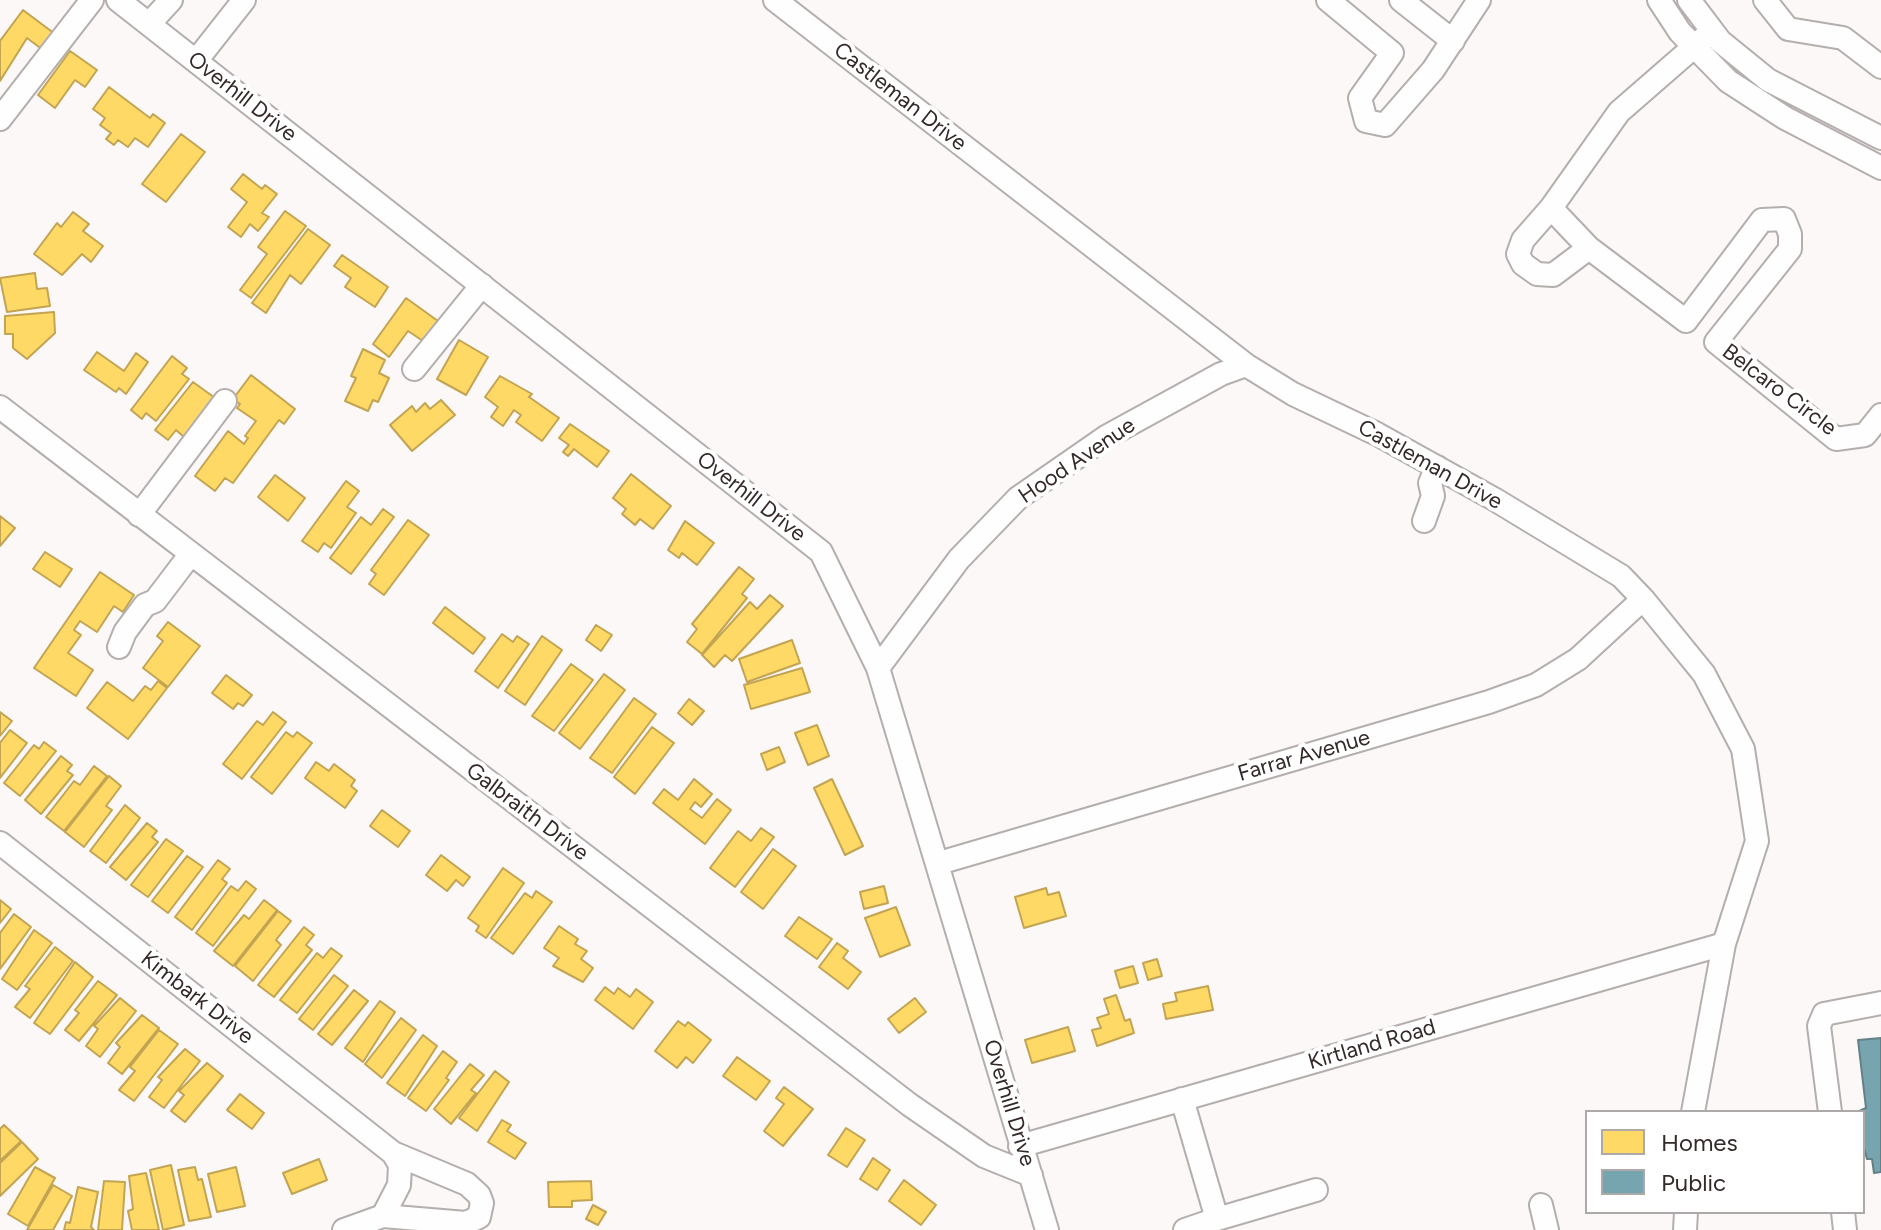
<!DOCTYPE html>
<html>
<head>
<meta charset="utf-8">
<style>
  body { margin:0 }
  #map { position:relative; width:1881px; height:1230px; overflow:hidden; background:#fbf8f7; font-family:Figtree,sans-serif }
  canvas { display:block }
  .legend { position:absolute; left:1585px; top:1110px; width:280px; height:104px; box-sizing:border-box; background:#fff; border:2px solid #ada9a9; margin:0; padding:10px 14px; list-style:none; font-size:24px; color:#332928 }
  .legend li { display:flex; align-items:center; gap:16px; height:40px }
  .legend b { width:40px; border:2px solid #ada9a9 }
</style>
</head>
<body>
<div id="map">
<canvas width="1881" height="1230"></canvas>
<ul class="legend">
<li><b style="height:22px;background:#ffd966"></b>Homes</li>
<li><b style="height:22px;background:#76a5af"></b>Public</li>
</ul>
</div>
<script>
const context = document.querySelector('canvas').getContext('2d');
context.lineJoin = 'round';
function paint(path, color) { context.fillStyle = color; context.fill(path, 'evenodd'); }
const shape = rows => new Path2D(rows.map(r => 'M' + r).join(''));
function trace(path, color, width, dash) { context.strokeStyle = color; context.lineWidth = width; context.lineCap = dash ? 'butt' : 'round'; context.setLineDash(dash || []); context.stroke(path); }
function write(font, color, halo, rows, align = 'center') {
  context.font = font + ' Figtree,sans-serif'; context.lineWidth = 8; context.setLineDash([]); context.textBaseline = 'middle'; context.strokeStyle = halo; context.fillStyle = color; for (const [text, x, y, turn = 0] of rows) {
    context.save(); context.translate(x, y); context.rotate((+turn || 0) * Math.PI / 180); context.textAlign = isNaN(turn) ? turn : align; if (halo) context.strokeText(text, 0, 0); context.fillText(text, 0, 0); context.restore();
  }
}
const homes = shape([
  [23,10,55,34,43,50,27,38,0,81,0,41,23,10],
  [70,51,97,70,85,87,75,80,55,108,38,95,70,51],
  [109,87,150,118,153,114,165,123,148,147,135,138,128,147,118,140,114,145,106,139,111,133,100,125,105,118,93,109,109,87],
  [181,134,205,152,166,202,142,184,181,134],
  [243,174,262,189,265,185,277,194,262,213,269,217,258,231,250,224,241,237,228,227,247,202,231,189,243,174],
  [285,211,306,226,251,298,240,290,267,254,258,247,285,211],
  [73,212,89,224,83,231,103,246,91,262,82,254,62,275,34,254,57,223,61,227,73,212],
  [308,229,330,245,301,284,290,275,266,313,252,303,308,229],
  [342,255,388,287,375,307,345,287,351,278,334,266,342,255],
  [35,273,37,289,47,288,50,306,7,312,0,278,35,273],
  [406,298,438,321,423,341,408,331,389,357,373,344,406,298],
  [54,312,55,333,27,359,13,348,13,334,5,334,5,316,54,312],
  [459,340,488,357,466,395,437,379,459,340],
  [363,349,385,360,379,373,389,378,378,402,373,400,368,411,345,401,356,378,351,376,363,349],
  [97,352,124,371,136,353,148,362,126,394,119,388,116,392,84,370,97,352],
  [172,356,187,368,182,374,189,379,156,421,146,413,142,419,131,410,172,356],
  [251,375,295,409,284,424,279,420,233,483,225,478,215,491,195,476,228,431,244,444,248,438,245,436,256,421,237,408,240,404,233,399,251,375],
  [500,376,532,394,529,397,559,418,542,441,516,422,521,415,514,410,503,426,491,417,498,407,485,397,500,376],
  [193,382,215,398,184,437,176,430,168,440,155,430,193,382],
  [441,400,455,415,412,451,390,425,412,406,416,412,425,403,430,409,441,400],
  [570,424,609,451,597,467,574,449,568,456,563,452,569,445,559,438,570,424],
  [631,474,671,506,653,529,640,519,635,525,622,514,626,509,613,498,631,474],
  [275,475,305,498,288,521,258,497,275,475],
  [346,481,359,491,347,507,356,513,331,548,324,543,318,552,302,541,346,481],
  [383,509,394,517,351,574,330,558,361,517,371,525,383,509],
  [0,516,15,528,0,546,0,516],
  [408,520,429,535,384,595,369,584,376,574,371,570,408,520],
  [685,521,714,543,697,565,682,553,679,558,668,550,685,521],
  [45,552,72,569,60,587,33,569,45,552],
  [739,567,754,579,742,594,747,598,702,654,687,642,697,629,692,624,739,567],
  [100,572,134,595,123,612,114,606,97,632,80,621,74,630,81,635,68,653,93,670,76,696,34,668,100,572],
  [770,595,783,606,732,661,725,655,714,667,702,655,750,602,757,609,770,595],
  [445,607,485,638,473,654,433,623,445,607],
  [168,622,200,646,168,687,143,668,163,641,157,636,168,622],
  [596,625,612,635,601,651,586,640,596,625],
  [502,634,513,642,517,636,529,644,498,688,475,671,502,634],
  [542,636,562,650,525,705,505,691,542,636],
  [792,640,800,663,747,682,739,659,792,640],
  [571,664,593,680,554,731,532,716,571,664],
  [802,668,810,692,751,709,744,685,802,668],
  [604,674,625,690,580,749,559,733,604,674],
  [226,675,252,695,243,706,238,703,233,709,212,693,226,675],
  [158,681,167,688,128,739,87,708,107,682,133,701,145,686,151,690,158,681],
  [634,698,656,714,612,773,590,758,634,698],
  [689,699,704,711,692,725,678,713,689,699],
  [0,712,12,721,0,736,0,712],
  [273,712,286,722,242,779,223,764,257,721,263,725,273,712],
  [817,725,829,756,808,765,795,733,817,725],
  [652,727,674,743,635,794,614,777,652,727],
  [10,730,27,743,0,778,0,743,10,730],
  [286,732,293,737,297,732,312,743,272,794,251,777,286,732],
  [44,742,56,751,20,796,4,783,34,745,39,749,44,742],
  [779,747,785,762,767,770,761,754,779,747],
  [61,756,72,765,67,771,73,775,41,814,25,800,61,756],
  [316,762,329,771,334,764,355,780,351,786,357,791,345,808,305,778,316,762],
  [94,766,107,776,64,831,46,817,74,781,80,785,94,766],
  [109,776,121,786,106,806,112,810,84,847,65,832,109,776],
  [694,779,712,794,701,807,695,802,690,809,702,818,717,799,731,810,705,844,653,803,664,789,678,800,694,779],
  [832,779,863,846,845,855,814,788,832,779],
  [125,805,140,818,106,863,90,851,125,805],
  [382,810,410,831,398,847,370,826,382,810],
  [147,823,157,831,152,837,158,842,126,880,110,867,147,823],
  [761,828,774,837,735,887,710,868,738,831,751,841,761,828],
  [166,839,183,851,148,897,131,885,166,839],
  [773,849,796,866,763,909,741,892,773,849],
  [441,855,470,877,463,886,456,880,447,891,426,875,441,855],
  [187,856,203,867,168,913,152,901,187,856],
  [218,860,230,869,222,879,227,883,192,930,175,917,218,860],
  [503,868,524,883,486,938,476,931,479,926,468,918,503,868],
  [246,881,256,889,213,946,196,933,231,886,238,891,246,881],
  [884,886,888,903,864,909,860,892,884,886],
  [1046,888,1048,895,1059,892,1066,916,1024,928,1015,897,1046,888],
  [536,891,552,902,513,954,491,938,525,893,532,898,536,891],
  [0,900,11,909,0,923,0,900],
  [264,900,277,910,233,966,214,951,244,915,249,919,264,900],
  [896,907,910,945,880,957,865,918,896,907],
  [278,911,291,921,276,940,281,945,253,981,235,966,278,911],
  [14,914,31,927,0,969,0,933,14,914],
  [799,917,832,939,817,959,785,936,799,917],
  [559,926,578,939,575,944,587,951,581,959,593,968,583,982,553,966,559,958,544,948,559,926],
  [304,927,314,935,306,945,312,950,274,997,258,985,304,927],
  [34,930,52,943,17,990,2,979,34,930],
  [837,943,848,951,843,958,861,972,848,989,819,967,837,943],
  [55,947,73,961,30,1018,15,1007,30,989,25,986,55,947],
  [331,948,342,956,297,1013,280,1000,317,953,323,958,331,948],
  [1157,959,1162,976,1148,980,1143,963,1157,959],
  [75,962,93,977,50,1034,34,1023,75,962],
  [1133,966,1138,983,1120,988,1115,971,1133,966],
  [334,975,348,986,313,1030,299,1019,334,975],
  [98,981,117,995,79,1041,65,1030,79,1013,75,1010,98,981],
  [1208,986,1213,1010,1166,1019,1163,1004,1177,1001,1175,993,1208,986],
  [605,987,614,994,618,988,630,997,636,989,653,1002,633,1029,595,1000,605,987],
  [354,990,368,1001,332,1045,318,1034,354,990],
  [1116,995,1125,1021,1130,1019,1134,1033,1097,1046,1092,1030,1101,1028,1097,1018,1109,1014,1104,999,1116,995],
  [120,998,136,1011,100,1057,86,1046,98,1029,94,1026,120,998],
  [915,998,926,1012,899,1033,888,1019,915,998],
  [380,1001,395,1012,363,1062,345,1048,380,1001],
  [142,1015,159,1028,122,1074,108,1063,120,1047,116,1043,142,1015],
  [401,1018,416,1030,382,1078,365,1064,401,1018],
  [678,1021,685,1026,688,1022,711,1040,693,1063,686,1057,677,1068,655,1051,678,1021],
  [1068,1027,1075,1051,1032,1063,1025,1040,1068,1027],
  [159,1030,178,1044,134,1101,119,1090,135,1071,130,1067,159,1030],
  [423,1035,437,1046,405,1096,387,1083,423,1035],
  [185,1049,200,1061,164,1108,149,1097,162,1080,158,1077,185,1049],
  [443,1051,457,1062,446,1078,449,1080,426,1111,408,1098,443,1051],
  [737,1057,770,1081,756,1100,723,1076,737,1057],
  [207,1063,223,1076,185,1122,171,1111,184,1095,179,1091,207,1063],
  [470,1064,484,1075,471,1090,476,1093,451,1124,434,1109,470,1064],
  [495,1071,509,1082,477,1131,459,1118,495,1071],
  [784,1087,813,1109,783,1146,764,1131,784,1104,776,1098,784,1087],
  [240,1094,264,1113,252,1129,227,1110,240,1094],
  [502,1120,511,1125,507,1131,526,1143,515,1159,488,1142,502,1120],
  [4,1125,21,1141,0,1161,0,1129,4,1125],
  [846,1128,865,1140,847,1167,828,1155,846,1128],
  [22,1142,38,1159,0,1196,0,1163,22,1142],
  [873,1158,890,1170,877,1190,860,1179,873,1158],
  [319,1159,327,1180,292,1194,283,1173,319,1159],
  [171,1165,184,1225,163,1230,150,1170,171,1165],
  [35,1167,55,1178,28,1226,8,1214,35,1167],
  [195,1167,198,1180,202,1179,211,1217,189,1221,178,1170,195,1167],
  [236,1167,245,1206,217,1212,208,1174,236,1167],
  [146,1173,159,1230,132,1230,128,1211,133,1209,129,1176,146,1173],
  [904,1180,936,1205,921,1225,889,1201,904,1180],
  [104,1181,125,1182,122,1230,98,1230,104,1181],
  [591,1181,592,1200,572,1201,572,1207,549,1207,548,1182,591,1181],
  [53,1185,72,1196,53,1230,27,1230,53,1185],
  [78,1187,98,1192,91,1227,94,1230,64,1230,66,1222,70,1223,78,1187],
  [593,1205,606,1212,598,1225,586,1219,593,1205]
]);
paint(homes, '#ffd966');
trace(homes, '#c2a453', 2);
const public = shape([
  [1881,1038,1881,1172,1874,1173,1872,1159,1867,1159,1863,1144,1863,1112,1857,1112,1866,1108,1858,1040,1881,1038]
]);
paint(public, '#76a5af');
trace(public, '#628086', 2);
const minor = shape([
  [118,0,821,552,878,668,1047,1230],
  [775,0,1246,365,1293,394,1377,434,1494,499,1621,576,1643,599,1704,674,1743,749,1757,841,1724,944,1693,1112],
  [1328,0,1392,53,1360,98,1366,121,1385,125,1433,70,1479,0],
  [1401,0,1453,41],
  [1659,0,1680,32,1728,81,1785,118,1881,168],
  [1689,0,1720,41,1768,80,1881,138],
  [1765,0,1788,29,1843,38,1881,67],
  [149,24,171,0],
  [1712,31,1619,112,1551,208,1589,248,1686,321,1762,220,1784,219,1790,234,1790,249,1716,342,1836,439,1865,435,1881,415],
  [196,61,244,0],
  [0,119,92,0],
  [1551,208,1523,240,1518,254,1523,264,1537,274,1553,275,1589,248],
  [414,369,482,285],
  [0,407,910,1105,984,1156,1031,1175],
  [139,515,225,401],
  [1424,521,1433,496,1430,483,1437,467],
  [119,647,125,632,145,605,155,601,190,555],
  [878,668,959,559,1018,498,1106,437,1221,374,1246,365],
  [0,843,393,1153,467,1184,479,1195,482,1203,479,1217,466,1223,383,1216,344,1230],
  [939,863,1489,702,1536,685,1578,659,1643,599],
  [1182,1099,1217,1219,1316,1190],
  [1830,1112,1819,1026,1824,1014,1881,1003],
  [1020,1146,1724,944],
  [1541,1205,1547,1230],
  [1843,1212,1845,1230],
  [383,1216,399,1185,400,1165,393,1153],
  [1185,1230,1217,1219],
  [1685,1230,1686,1212]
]);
trace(minor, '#b4aead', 26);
trace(minor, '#fefefe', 22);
write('22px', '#332928', '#fff', [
  ["Overhill Drive",242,97,38],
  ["Castleman Drive",900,97,38],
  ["Belcaro Circle",1779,390,37],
  ["Hood Avenue",1077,461,-34],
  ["Castleman Drive",1430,465,29],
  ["Overhill Drive",751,497,38],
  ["Farrar Avenue",1304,756,-16],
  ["Galbraith Drive",527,812,37],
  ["Kimbark Drive",197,998,38],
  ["Kirtland Road",1372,1045,-16],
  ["Overhill Drive",1009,1103,73]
]);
</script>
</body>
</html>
